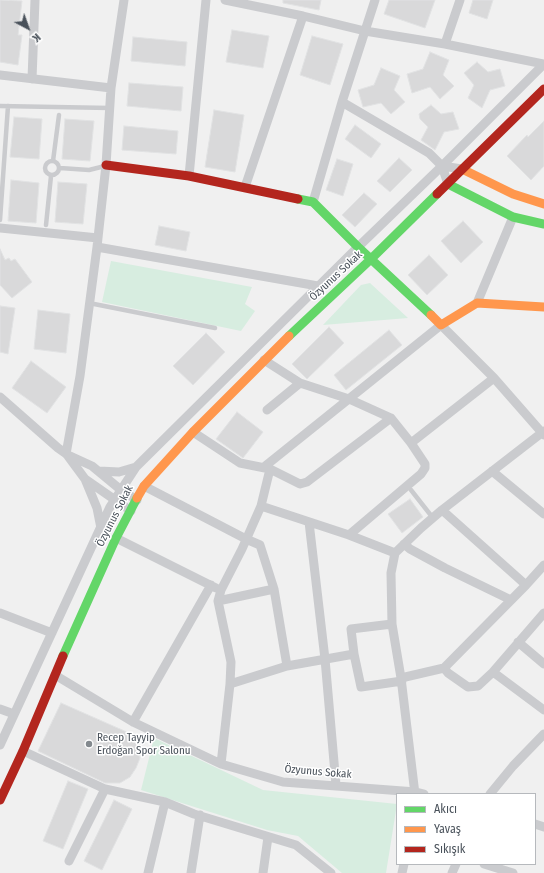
<!DOCTYPE html>
<html>
<head>
<meta charset="utf-8">
<style>
  body { margin:0 }
  #map { position:relative; width:544px; height:873px; overflow:hidden; background:#f0f0f0; font-family:"Fira Sans Condensed",sans-serif }
  canvas { display:block }
  .legend { position:absolute; left:396px; top:793px; width:140px; height:72px; box-sizing:border-box; background:#fff; border:1px solid #b6b9bd; margin:0; padding:5px 7px; list-style:none; font-size:12px; color:#49515a }
  .legend li { display:flex; align-items:center; gap:8px; height:20px }
  .legend b { width:20px; border:1px solid #b6b9bd }
  .north { position:absolute; left:8px; top:8px; width:40px; height:40px; -webkit-text-stroke:3px #fff; paint-order:stroke; rotate:139deg; font-size:11px; font-weight:700; line-height:16px; text-align:center; color:#49515a }
  .north::after { content:''; display:block; margin:auto; width:14px; height:18px; background:#49515a; clip-path:polygon(50% 0,100% 100%,50% 72%,0 100%) }
</style>
</head>
<body>
<div id="map">
<canvas width="544" height="873"></canvas>
<ul class="legend">
<li><b style="height:5px;background:#63d668"></b>Akıcı</li>
<li><b style="height:5px;background:#ff974d"></b>Yavaş</li>
<li><b style="height:5px;background:#b3261e"></b>Sıkışık</li>
</ul>
<div class="north">K</div>
</div>
<script>
const context = document.querySelector('canvas').getContext('2d');
context.lineJoin = 'round';
function paint(path, color) { context.fillStyle = color; context.fill(path, 'evenodd'); }
const shape = rows => new Path2D(rows.map(r => 'M' + r).join(''));
function trace(path, color, width, dash) { context.strokeStyle = color; context.lineWidth = width; context.lineCap = dash ? 'butt' : 'round'; context.setLineDash(dash || []); context.stroke(path); }
function write(font, color, halo, rows, align = 'center') {
  context.font = font + ' "Fira Sans Condensed",sans-serif'; context.lineWidth = 3; context.setLineDash([]); context.textBaseline = 'middle'; context.strokeStyle = halo; context.fillStyle = color; for (const [text, x, y, turn = 0] of rows) {
    context.save(); context.translate(x, y); context.rotate((+turn || 0) * Math.PI / 180); context.textAlign = isNaN(turn) ? turn : align; if (halo) context.strokeText(text, 0, 0); context.fillText(text, 0, 0); context.restore();
  }
}
paint(shape([
  [111,261,252,287,245,304,255,311,241,331,102,302],
  [370,283,408,318,323,325,361,285],
  [154,738,263,790,397,804,386,873,342,873,298,836,267,830,141,790]
]), '#d7ede0');
const building = shape([
  [0,0,22,1,18,35,22,35,18,65,0,62,0,0],
  [283,0,321,0,319,10,283,3,283,0],
  [389,0,435,0,425,28,384,14,389,0],
  [473,0,493,0,487,19,469,13,473,0],
  [232,30,269,36,263,68,226,62,232,30],
  [312,36,343,44,330,85,300,75,312,36],
  [133,37,187,42,185,66,131,61,133,37],
  [430,52,449,60,443,75,454,86,440,99,430,87,412,93,407,74,423,69,430,52],
  [477,62,488,72,500,69,505,86,490,90,482,108,468,98,474,85,464,73,477,62],
  [381,68,400,76,394,90,405,102,391,114,381,103,363,107,358,90,374,85,381,68],
  [129,83,183,87,181,111,127,106,129,83],
  [431,105,441,114,453,112,459,129,444,132,435,150,421,140,428,127,420,119,419,114,431,105],
  [214,110,244,115,235,172,205,167,214,110],
  [14,117,42,119,39,159,10,157,14,117],
  [65,119,94,121,90,161,62,159,65,119],
  [544,121,544,166,531,180,507,156,527,135,528,137,544,121],
  [355,125,381,144,371,158,345,139,355,125],
  [124,126,178,131,176,154,122,150,124,126],
  [399,158,412,170,390,192,377,181,399,158],
  [337,159,353,164,343,196,326,190,337,159],
  [11,180,39,183,36,223,8,221,11,180],
  [58,182,87,184,83,224,55,222,58,182],
  [364,193,377,204,355,227,342,215,364,193],
  [463,221,483,242,461,263,441,241,463,221],
  [159,226,190,232,186,251,155,245,159,226],
  [0,249,5,260,9,258,11,261,15,259,32,282,12,298,0,285,0,249],
  [429,255,448,275,427,295,408,275,429,255],
  [0,306,15,308,8,354,0,352,0,306],
  [38,310,70,314,66,353,34,349,38,310],
  [329,327,344,343,307,379,292,364,329,327],
  [389,330,402,345,346,390,334,375,389,330],
  [206,333,225,352,193,385,173,366,206,333],
  [31,361,66,387,47,413,12,388,31,361],
  [237,412,263,432,243,458,216,439,237,412],
  [410,499,423,517,402,533,388,514,410,499],
  [61,703,129,733,135,740,138,748,140,758,136,768,130,777,120,783,105,783,38,751,61,703],
  [68,781,88,789,63,849,43,841,68,781],
  [114,800,132,809,102,870,84,861,114,800]
]);
paint(building, '#d9d9da');
trace(building, '#e1e2e3', 1);
trace(shape([
  [0,106,110,108],
  '45 168a7 7 0 1 1 14 0a7 7 0 1 1-14 0Z',
  [53,161,59,115],
  [60,168,89,170,105,166],
  [0,220,8,106],
  [46,225,51,176],
  [89,303,215,328],
  [411,490,433,518]
]), '#cacbce', 4.5);
trace(shape([
  [225,0,303,16,365,31,445,44,544,64],
  [445,44,460,0],
  [0,75,111,88],
  [32,79,35,0],
  [342,102,429,153,442,166,448,184],
  [442,166,462,169],
  [189,176,206,0],
  [245,187,303,16],
  [313,202,342,102,375,0],
  [0,228,98,238],
  [97,247,318,286],
  [477,303,513,217],
  [264,360,300,383,349,399,391,418,411,443,425,464,425,468,421,474,349,535],
  [0,397,58,448,68,455,92,466,121,490,137,500],
  [267,410,300,383],
  [193,432,240,463,270,469,300,484,307,482,391,418],
  [411,443,494,378],
  [66,454,80,376,97,247,106,165,111,88,124,0],
  [68,456,85,479,131,511],
  [264,467,441,325,494,378,544,435],
  [270,469,261,506,349,535,395,553],
  [99,471,119,472,136,467],
  [492,471,544,514],
  [85,479,97,508,101,528],
  [144,486,246,539,260,545,274,589,287,666],
  [442,510,526,585],
  [309,522,325,659,336,785],
  [116,538,216,588],
  [404,544,410,549,445,568,511,600],
  [218,601,274,589],
  [0,613,52,633],
  [392,624,351,629,354,654,361,687,402,681],
  [518,642,544,664],
  [444,668,448,673,468,687,478,686,493,672,544,613],
  [493,672,544,710],
  [55,675,133,722,221,764,283,782,416,792,424,794],
  [401,678,444,668,526,585,544,565],
  [230,684,287,666,354,654],
  [0,709,14,714],
  [133,722,211,585],
  [0,745,110,507,136,467,358,247,442,166,544,64],
  [23,751,105,789,165,802,194,814,296,845,331,873],
  [221,764,230,684,231,662,218,601,221,590,242,549,261,506],
  [415,794,401,678,392,624,391,573,395,553,421,528,442,510,544,431],
  [490,794,513,766,544,734],
  [535,824,544,827],
  [69,861,105,789],
  [484,864,513,873],
  [148,873,165,802],
  [191,873,200,815],
  [263,873,268,837],
  [402,873,404,864],
  [452,873,456,864]
]), '#cacbce', 9);
trace(shape([
  [448,184,513,217,544,224],
  [298,199,313,202,358,247,431,315],
  [289,336,371,259,437,194],
  [63,656,116,538,137,498]
]), '#63d668', 9);
trace(shape([
  [462,169,513,194,544,204],
  [431,315,441,325,477,303,544,307],
  [137,498,144,486,193,432,289,336]
]), '#ff974d', 9);
trace(shape([
  [106,165,189,176,298,199],
  [437,194,544,89],
  [0,800,23,751,63,656]
]), '#b3261e', 9);
for (const [x, y, r, color] of [
  [89,744,4,"#83898e"]
]) { const dot = new Path2D(); dot.arc(x, y, r, 0, 2 * Math.PI); context.fillStyle = color; context.fill(dot); trace(dot, '#fff', 1.5); }
write('11px', '#49515a', '#fff', [
  ["Özyunus Sokak",336,276,-43],
  ["Özyunus Sokak",115,516,-63],
  ["Özyunus Sokak",318,772,5]
]);
write('11px', '#49515a', '#fff', [
  ["Recep Tayyip",97,738],
  ["Erdoğan Spor Salonu",97,751]
], 'left');
</script>
</body>
</html>
